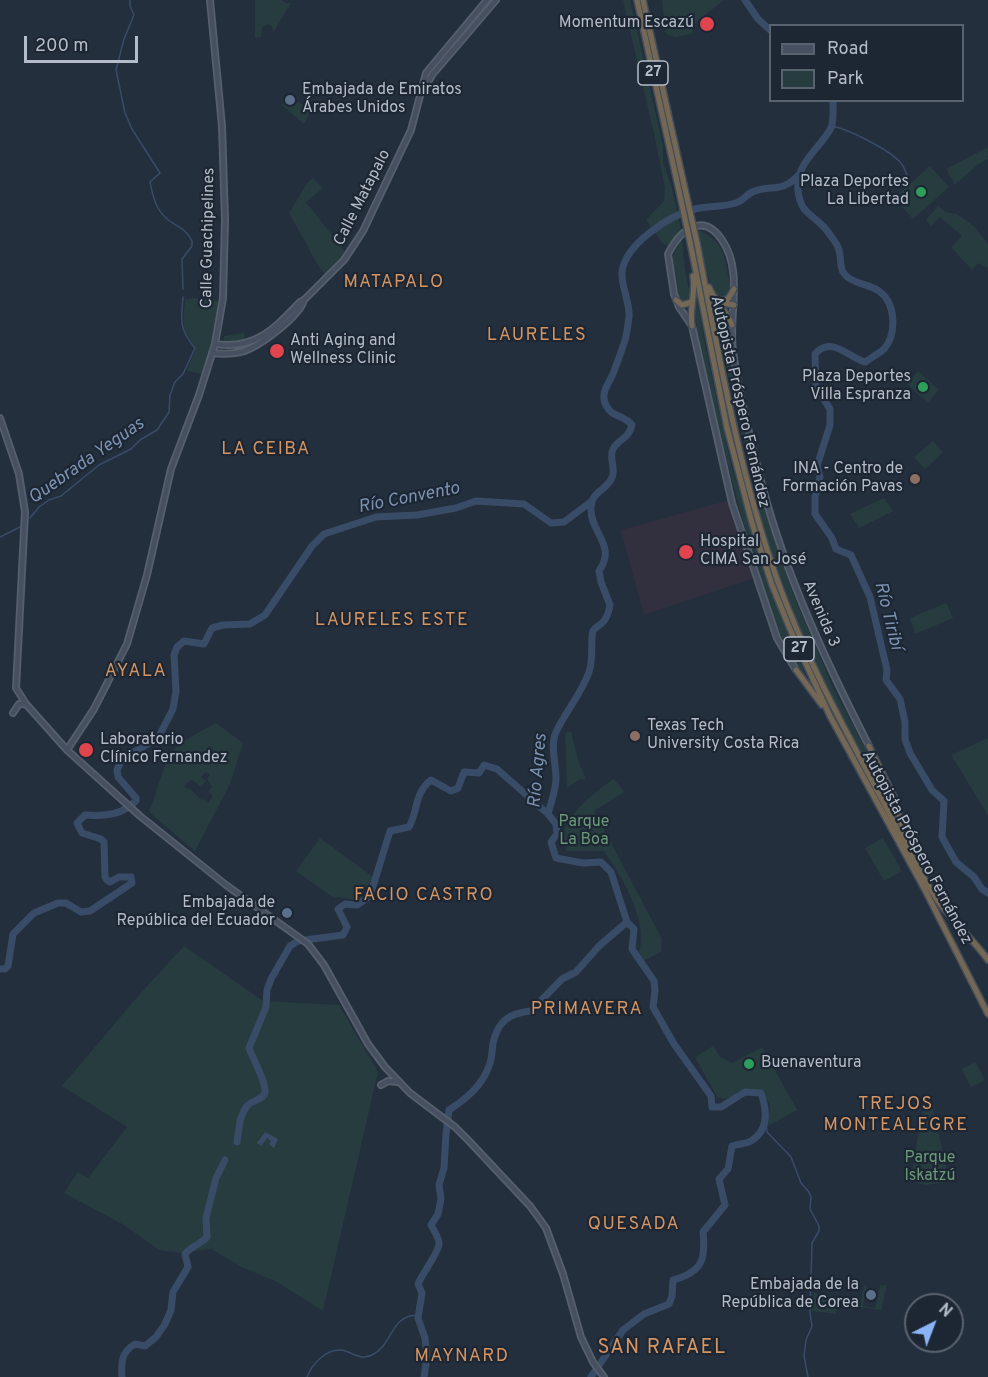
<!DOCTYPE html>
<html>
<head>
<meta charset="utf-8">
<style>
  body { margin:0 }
  #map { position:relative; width:988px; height:1377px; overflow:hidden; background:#242f3e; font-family:Overpass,sans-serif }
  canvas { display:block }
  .legend { position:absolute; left:769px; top:24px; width:195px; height:78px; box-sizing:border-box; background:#1d2633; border:2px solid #59626f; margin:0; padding:8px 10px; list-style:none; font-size:18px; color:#b4bcc9 }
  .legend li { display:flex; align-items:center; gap:12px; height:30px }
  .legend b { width:30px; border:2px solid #59626f }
  .north { position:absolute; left:904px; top:1293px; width:60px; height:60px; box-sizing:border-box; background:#1d2633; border:2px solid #59626f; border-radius:50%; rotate:42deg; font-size:16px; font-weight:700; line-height:24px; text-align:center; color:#b4bcc9 }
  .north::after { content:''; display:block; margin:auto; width:21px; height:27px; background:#8ab4f8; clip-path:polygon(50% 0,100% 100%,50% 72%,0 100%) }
  .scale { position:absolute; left:24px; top:36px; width:114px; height:27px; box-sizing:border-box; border:3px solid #b4bcc9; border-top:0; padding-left:8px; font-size:18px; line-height:21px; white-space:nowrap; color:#b4bcc9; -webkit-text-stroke:4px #1d2633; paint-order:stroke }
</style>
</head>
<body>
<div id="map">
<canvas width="988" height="1377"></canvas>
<ul class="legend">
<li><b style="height:8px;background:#465061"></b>Road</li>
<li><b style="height:16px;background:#263c3f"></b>Park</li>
</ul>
<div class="north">N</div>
<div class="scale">200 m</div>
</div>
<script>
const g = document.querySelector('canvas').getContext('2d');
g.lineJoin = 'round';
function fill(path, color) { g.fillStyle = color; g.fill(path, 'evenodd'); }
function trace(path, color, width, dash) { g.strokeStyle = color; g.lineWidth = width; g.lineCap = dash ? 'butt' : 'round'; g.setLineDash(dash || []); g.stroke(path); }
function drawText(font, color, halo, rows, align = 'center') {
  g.font = font + ' Overpass,sans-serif'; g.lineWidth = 4.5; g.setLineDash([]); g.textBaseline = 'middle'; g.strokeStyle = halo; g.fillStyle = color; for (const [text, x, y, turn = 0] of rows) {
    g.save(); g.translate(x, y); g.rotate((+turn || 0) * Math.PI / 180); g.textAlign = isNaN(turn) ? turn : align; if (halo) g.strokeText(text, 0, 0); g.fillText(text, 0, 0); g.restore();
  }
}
fill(new Path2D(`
  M 726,501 L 730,502 L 753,575 L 751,579 L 644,615 L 621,530 Z`), '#32303f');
fill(new Path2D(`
  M 255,0 L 281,0 L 286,3 L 291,3 L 273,33 L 272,26 L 268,24 L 262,28 L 261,37 L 255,38 Z
  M 623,0 L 630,0 L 663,146 L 663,162 L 672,188 L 681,230 L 670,246 L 663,244 L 646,220 L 664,201 L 665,188 L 655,138 Z
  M 662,0 L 724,0 L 696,22 L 692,34 L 676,37 L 668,35 L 665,31 Z
  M 285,99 L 294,104 L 296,101 L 312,109 L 304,124 L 282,105 Z
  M 988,147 L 988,159 L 977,165 L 955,185 L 946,169 Z
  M 930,166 L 949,187 L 913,219 L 894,198 Z
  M 313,178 L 323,188 L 306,202 L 346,253 L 325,274 L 319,267 L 289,213 L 308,182 Z
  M 938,206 L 946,212 L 957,214 L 975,227 L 988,244 L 988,268 L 978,263 L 972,270 L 951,247 L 962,236 L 940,217 L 931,226 L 926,220 Z
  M 697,230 C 729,242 724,262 731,291 L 729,296 L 720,299 C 710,292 699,244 697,230 Z
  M 682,239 L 685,270 L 690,296 L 685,302 L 679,301 L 677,297 C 671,272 667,261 682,239 Z
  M 194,298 L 219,301 L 218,318 L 203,374 L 187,371 L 196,347 C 180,328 183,323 185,299 Z
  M 697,298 L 705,345 L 732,469 L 788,636 L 809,682 C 785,657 775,621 764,588 C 735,503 716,418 697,331 L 695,307 Z
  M 714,301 L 728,321 L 730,360 L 748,441 L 766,513 L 793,594 L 834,690 L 880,776 L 891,800 L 893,811 L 888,807 L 827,693 L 812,660 L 794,615 L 762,524 L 713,306 Z
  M 244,333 L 246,341 L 235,344 L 224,344 L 224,336 Z
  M 918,371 L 939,390 L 928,403 L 907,384 Z
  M 933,441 L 943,452 L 925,469 L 914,457 Z
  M 884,498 L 893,511 L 859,528 L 850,514 Z
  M 946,603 L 953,618 L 915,634 L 910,618 Z
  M 216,723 L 243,743 L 230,784 L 195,851 L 149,812 C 157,795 163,760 176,748 C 187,737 204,730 216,723 ZM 206,772 L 210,775 L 207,779 L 212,787 L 208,791 L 213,796 L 208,803 L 203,799 L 201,800 L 190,789 L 184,787 L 189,781 L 192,780 L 201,787 L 206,781 L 201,777 Z
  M 571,732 L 578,760 L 586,779 L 579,780 L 567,788 L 565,733 Z
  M 988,738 L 988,815 L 951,755 Z
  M 614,779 L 624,792 L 594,811 L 662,939 L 661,952 L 643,961 L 639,952 C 649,922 621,875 604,851 L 566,851 C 566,845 563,837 564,831 C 567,815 600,787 614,779 Z
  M 320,838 L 373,877 L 359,900 C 350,900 342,896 334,898 L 296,871 Z
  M 883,838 L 902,871 L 884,881 L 865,848 Z
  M 184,946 L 263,1001 L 339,1005 L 378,1072 L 323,1311 L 277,1282 L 242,1267 L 211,1249 L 181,1253 L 159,1250 L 124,1225 L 64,1193 L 78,1172 L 88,1178 L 127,1127 L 62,1086 L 138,996 Z
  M 713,1046 L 720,1057 L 732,1063 L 762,1047 L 797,1110 L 768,1126 L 770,1105 L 762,1091 L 748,1089 L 726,1099 L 717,1097 L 695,1057 Z
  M 975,1062 L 984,1078 L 983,1081 L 971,1087 L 962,1069 Z
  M 928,1107 L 933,1109 L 949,1179 L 946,1182 L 926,1185 L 913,1182 L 911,1179 L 922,1113 Z
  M 864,1285 L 867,1286 L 863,1306 L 875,1308 L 880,1285 L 887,1286 L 881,1310 L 860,1307 Z
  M 813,1293 L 838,1297 L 836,1314 L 811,1311 Z`), '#263c3f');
fill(new Path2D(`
  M 265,1132 L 278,1139 L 274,1148 L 269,1144 L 271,1141 L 267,1138 L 261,1146 L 257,1143 Z`), '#394c67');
trace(new Path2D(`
  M 130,0 L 130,6 L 134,15 L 124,39 L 116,70 L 125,113 L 132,129 L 160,173 L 150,182 C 153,196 155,208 166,218 C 176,227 186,228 192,241 L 192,246 L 182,259 L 183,289
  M 832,126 C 848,129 888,149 900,162 C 904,166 906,172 908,179
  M 30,518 L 39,507 L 49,500 L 61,496 L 99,465 L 131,449 L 140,440 L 157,430 L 169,412 L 170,395 L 175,382 L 183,374 L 195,348 C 179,329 181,321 183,297
  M 0,537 L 22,526
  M 766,1118 L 767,1132 L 791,1157 L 801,1183 L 809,1192 L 811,1197 L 810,1209 L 819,1226 L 819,1231 L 812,1243 L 810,1313 L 812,1326 L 806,1340 L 804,1356 L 808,1377
  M 307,1377 C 312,1364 326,1349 341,1350 C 351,1351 359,1361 372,1355 C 393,1345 390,1315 418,1315`), '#394c67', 1.5);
trace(new Path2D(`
  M 745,0 L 758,19 L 770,30
  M 833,100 C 833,109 834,120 831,128 C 819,150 795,163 798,191 C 801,214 811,213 824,227 C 828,232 834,240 837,245 C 842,253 839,265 843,272 C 849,283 869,284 879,291 C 896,303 897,334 884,349 C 878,354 871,358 865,362 C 849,358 832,335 815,354 L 816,387 L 830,409 L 830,425 L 817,466 L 820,477 L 815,497 L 815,514 L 832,538 L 836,549 L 851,555 L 870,597 L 887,670 L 886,680 L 900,699 L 905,722 L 905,739 L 910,753 L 932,790 L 944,801 L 942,837 L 956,862 L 974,877 L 982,889 L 988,893
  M 132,804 L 136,801 L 136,798 L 118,777 L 117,770 L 122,759 L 158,738 L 173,709 L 176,691 L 174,655 L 177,647 L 184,641 L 204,644 L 212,628 L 223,625 L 250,624 L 265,615 L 312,546 L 324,534 L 376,517 L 417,515 L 456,508 L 476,501 L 524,504 L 551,523 L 564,522 L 592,501
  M 0,969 L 5,969 L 8,966 L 13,934 L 34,913 L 58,903 L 66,903 L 81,912 L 90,911 L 132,883 L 131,877 L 119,877 L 110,882 L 107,880 L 105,877 L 104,842 L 101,839 L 82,833 L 77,823 L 85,815 C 98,816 115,816 127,808
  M 237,1142 C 239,1130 239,1116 247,1106 C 252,1100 264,1100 265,1092 C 266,1082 253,1059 249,1048 L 266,1007 L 267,990 L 271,979 L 290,946 L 298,941 L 343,935 L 347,927 L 338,909 L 345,904 L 357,905 L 370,896 L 390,831 L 409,827 C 419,809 413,795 431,780 L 451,791 L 458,788 L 464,772 L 479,773 L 484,765 L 497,769 L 548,814
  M 122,1377 C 121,1363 121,1352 135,1344 L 145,1346 L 156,1337 L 165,1324 L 171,1310 L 173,1292 L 188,1267 L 185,1254 C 191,1246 201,1244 207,1237 L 206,1218 L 216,1178 L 225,1160
  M 424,1377 L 427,1356 L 425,1338 L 418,1318 L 422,1293 L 418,1284 C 422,1274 439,1252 439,1244 C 439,1237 434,1231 431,1225 L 438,1214 L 441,1199 L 439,1185 L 444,1168 L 446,1134 L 449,1110 C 466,1099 482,1086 489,1066 C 492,1059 492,1051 493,1043 C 498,1021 509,1013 531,1011 L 562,979 L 576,972 L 599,946 L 627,922
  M 591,1377 L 623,1330 L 644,1314 L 669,1304 L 672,1296 L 673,1280 C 702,1272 706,1260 703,1232 L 725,1205 L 719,1179 L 728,1169 L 732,1146 C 738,1144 746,1144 751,1141 C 769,1130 767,1110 761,1093 L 745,1092 L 721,1107 L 712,1107 L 711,1096 L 674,1044 L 653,1007 L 655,990 L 654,981 L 632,949 L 634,929 L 627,922 L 611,872 L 601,862 L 583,863 L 556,858 L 551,842 L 557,834 L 556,824 L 548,814 C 551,802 556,790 556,778 C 556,764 550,745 556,732 C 565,712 582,693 589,672 C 594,658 590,640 593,631 C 596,626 600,626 603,622 C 607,618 609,611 610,605 L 601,582 L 599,571 C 617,546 591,533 591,510 C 590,493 603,492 610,481 C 618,470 608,459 613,449 C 618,439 629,439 632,425 C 624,415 612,417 607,407 C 600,396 606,387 611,378 C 613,375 624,344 625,340 C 627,333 628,324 629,317 C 630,302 621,287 622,272 C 625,244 670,215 695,209 C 709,206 723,207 736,203 C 743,201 746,195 752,192 C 773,184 780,194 799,175`), '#394c67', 7);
const secondary = new Path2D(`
  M 423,91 L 432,75 L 496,0
  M 215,344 C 255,350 274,329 300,302 L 304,300 L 344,260 L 363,231 L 411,130 L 426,73 L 487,0
  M 212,353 C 222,354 232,354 241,352 C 259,347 299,317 304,300
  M 0,418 L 19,474 L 25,512 L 16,688 L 26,704 L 67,750 L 140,816 L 226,885 L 308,944 L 324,965 L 368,1044 L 385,1067 L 410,1093 L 455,1127 L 469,1141 L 530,1206 L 546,1228 L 563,1274 L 581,1337 L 593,1362 L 604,1377
  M 796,670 L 777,638 L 732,503 L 692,326 L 679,307 L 674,294 L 668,254 C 679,232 702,210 722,240 C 744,272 728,315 733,351 C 739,396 751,441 762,485 C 786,576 826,662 869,746
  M 13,713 L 19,704 L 26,704
  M 67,750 L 94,709 L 127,644 L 147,575 L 171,469 L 199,395 L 215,344 L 223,298 L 225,220 L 222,126 L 210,0
  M 381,1085 L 388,1081 L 398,1082`);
const highway = new Path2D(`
  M 637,0 L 679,191
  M 643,0 L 685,189
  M 690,242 L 727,428 L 752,523 L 772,585 L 790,629 L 830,716 L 925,890 L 988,1014
  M 697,243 C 719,356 739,473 778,582 C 804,654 841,722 877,790 C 897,827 915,867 938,901 C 953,922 973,939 988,960
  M 709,287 C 714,301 727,311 732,325
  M 676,300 L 682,305 L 692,302
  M 719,301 L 728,299 L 734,289
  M 723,303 L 734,305
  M 692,326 C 689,309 696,293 693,276
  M 796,670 L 822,705
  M 869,746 L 894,797 L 901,823 L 911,848`);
trace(secondary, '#565f6c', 8);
trace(highway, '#434c59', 8);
trace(secondary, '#465061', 4.5);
trace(highway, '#746855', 5);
const highwayBridge = new Path2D(`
  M 685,189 L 697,243
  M 679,191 L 690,242`);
trace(highwayBridge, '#434c59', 8, []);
trace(highwayBridge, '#746855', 5);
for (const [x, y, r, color] of [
  [707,24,8,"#e0444e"],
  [290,100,6,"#5c6f8a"],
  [921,192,6,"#2e9e5b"],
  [277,351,8,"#e0444e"],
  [923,387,6,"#2e9e5b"],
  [915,479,6,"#8d6e63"],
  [686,552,8,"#e0444e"],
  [635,736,6,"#8d6e63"],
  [86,750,8,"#e0444e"],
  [287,913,6,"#5c6f8a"],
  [749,1064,6,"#2e9e5b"],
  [871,1295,6,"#5c6f8a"]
]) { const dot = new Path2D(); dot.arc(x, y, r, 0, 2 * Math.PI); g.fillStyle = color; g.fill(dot); trace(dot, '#1d2633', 2); }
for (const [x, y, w] of [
  [653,73,30],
  [799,649,30]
]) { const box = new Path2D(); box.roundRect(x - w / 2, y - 12, w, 24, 4.5); g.fillStyle = '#1d2633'; g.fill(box); trace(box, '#b4bcc9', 1.5); }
drawText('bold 15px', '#b4bcc9', null, [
  ["27",653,73],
  ["27",799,649]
]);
drawText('16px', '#b4bcc9', '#1d2633', [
  ["Momentum Escazú",694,24],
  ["Embajada de Emiratos",302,91,"left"],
  ["Árabes Unidos",302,109,"left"],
  ["Plaza Deportes",909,183],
  ["La Libertad",909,201],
  ["Anti Aging and",290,342,"left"],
  ["Wellness Clinic",290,360,"left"],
  ["Plaza Deportes",911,378],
  ["Villa Espranza",911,396],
  ["INA - Centro de",903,470],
  ["Formación Pavas",903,488],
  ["Hospital",700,543,"left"],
  ["CIMA San José",700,561,"left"],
  ["Texas Tech",647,727,"left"],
  ["University Costa Rica",647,745,"left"],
  ["Laboratorio",100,741,"left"],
  ["Clínico Fernandez",100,759,"left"],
  ["Embajada de",275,904],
  ["República del Ecuador",275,922],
  ["Buenaventura",761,1064,"left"],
  ["Embajada de la",859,1286],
  ["República de Corea",859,1304]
], 'right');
drawText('16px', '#b4bcc9', '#1d2633', [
  ["Calle Matapalo",363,198,-63],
  ["Calle Guachipelines",209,238,-89],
  ["Autopista Próspero Fernández",739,402,77],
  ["Avenida 3",820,614,67],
  ["Autopista Próspero Fernández",916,848,62]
]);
drawText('16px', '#6b9a76', '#1d2633', [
  ["Parque",584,823],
  ["La Boa",584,841],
  ["Parque",930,1159],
  ["Iskatzú",930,1177]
]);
g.letterSpacing = '1.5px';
drawText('18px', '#d59563', '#1d2633', [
  ["MATAPALO",394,283],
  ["LAURELES",537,336],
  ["LA CEIBA",266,450],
  ["LAURELES ESTE",392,621],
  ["AYALA",136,672],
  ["FACIO CASTRO",424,896],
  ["PRIMAVERA",587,1010],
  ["TREJOS",896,1105],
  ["MONTEALEGRE",896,1126],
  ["QUESADA",634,1225],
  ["MAYNARD",462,1357]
]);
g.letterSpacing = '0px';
drawText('italic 18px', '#7c92b1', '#1d2633', [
  ["Quebrada Yeguas",87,462,-35],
  ["Río Convento",409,499,-11],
  ["Río Tiribí",887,616,76],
  ["Río Agres",539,771,-85]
]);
g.letterSpacing = '1.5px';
drawText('20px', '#d59563', '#1d2633', [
  ["SAN RAFAEL",662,1349]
]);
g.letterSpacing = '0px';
</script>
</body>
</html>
